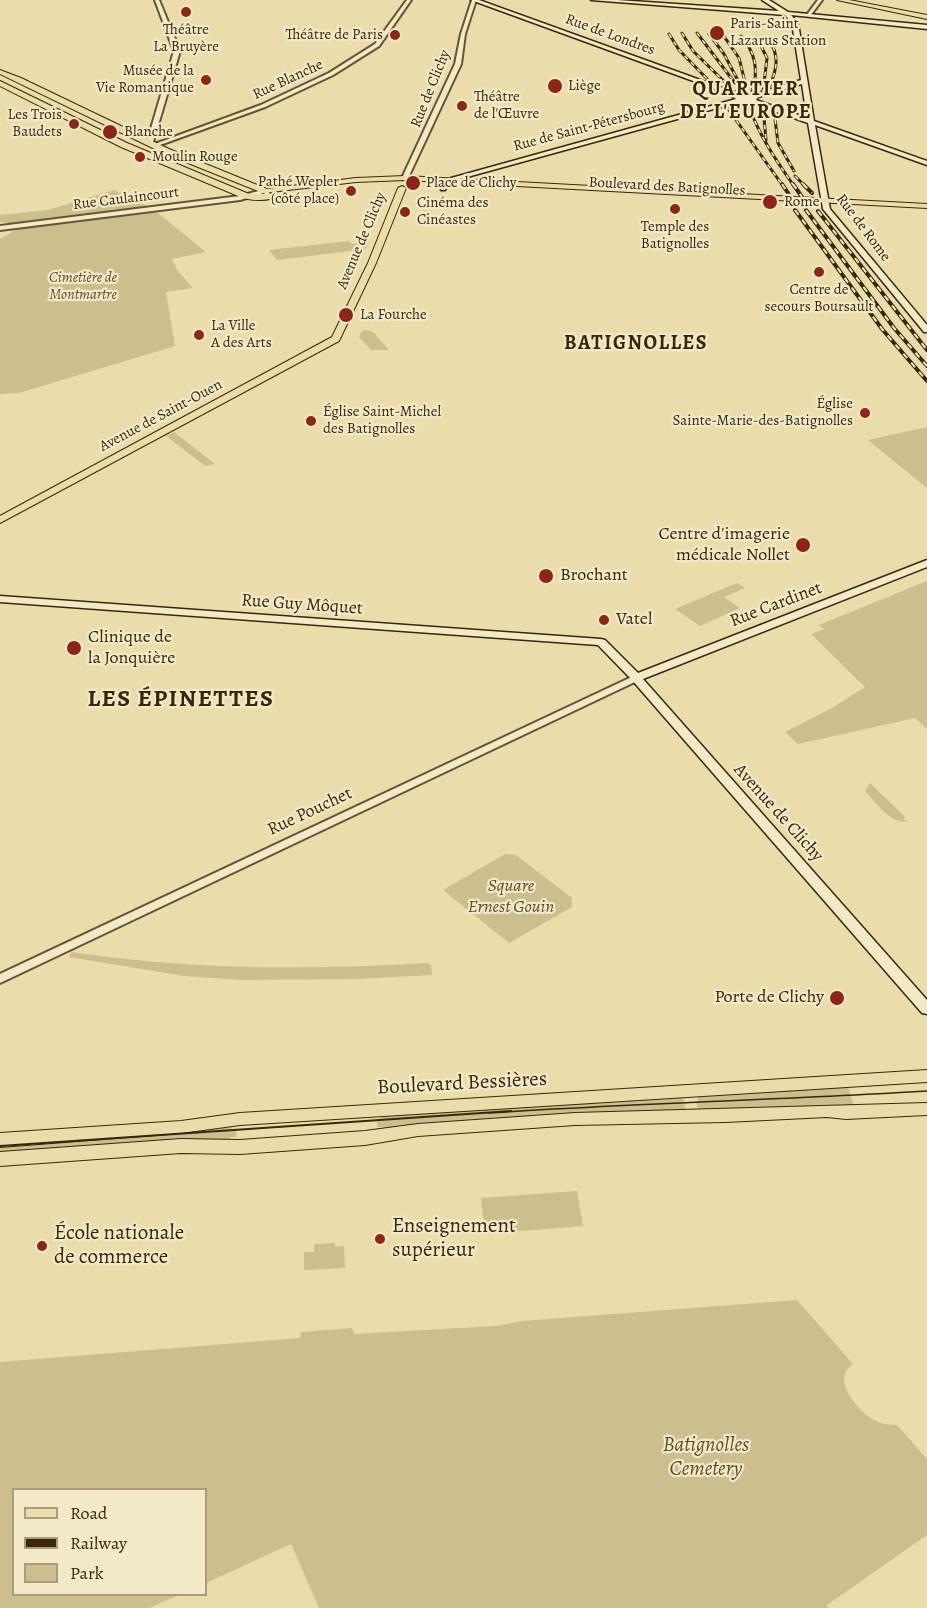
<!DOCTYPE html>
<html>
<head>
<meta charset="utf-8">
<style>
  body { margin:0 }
  #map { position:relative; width:927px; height:1608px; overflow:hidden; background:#ebdda9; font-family:Alegreya,serif }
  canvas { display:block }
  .legend { position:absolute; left:12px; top:1488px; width:195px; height:108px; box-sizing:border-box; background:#f2e9c7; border:2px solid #a99b7c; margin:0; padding:8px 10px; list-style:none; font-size:18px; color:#3c260b }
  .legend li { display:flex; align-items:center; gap:12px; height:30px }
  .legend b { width:30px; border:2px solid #a99b7c }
</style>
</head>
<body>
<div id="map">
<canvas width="927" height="1608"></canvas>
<ul class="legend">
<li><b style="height:8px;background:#ebdda9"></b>Road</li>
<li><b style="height:8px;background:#3c260b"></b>Railway</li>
<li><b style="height:16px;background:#cdbe8e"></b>Park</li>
</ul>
</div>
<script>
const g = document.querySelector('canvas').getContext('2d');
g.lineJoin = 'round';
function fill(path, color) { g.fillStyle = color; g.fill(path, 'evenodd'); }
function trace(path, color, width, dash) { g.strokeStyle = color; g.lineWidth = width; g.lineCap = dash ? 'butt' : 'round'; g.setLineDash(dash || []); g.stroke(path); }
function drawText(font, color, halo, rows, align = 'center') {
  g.font = font + ' Alegreya,serif'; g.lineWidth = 4.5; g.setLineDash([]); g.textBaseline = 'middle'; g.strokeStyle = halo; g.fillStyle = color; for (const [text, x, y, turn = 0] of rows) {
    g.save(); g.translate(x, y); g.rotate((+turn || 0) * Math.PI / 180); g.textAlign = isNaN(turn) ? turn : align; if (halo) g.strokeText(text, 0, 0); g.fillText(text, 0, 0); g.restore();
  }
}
fill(new Path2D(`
  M 114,190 L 153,209 L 206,252 L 172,259 L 177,270 L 193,288 L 166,292 L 175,346 L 19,393 L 0,394 L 0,239 L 19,228 L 16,224 L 0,222 L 0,215 L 48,210 Z
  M 349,241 L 352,244 L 369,242 L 366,249 L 277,260 L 269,250 Z
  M 366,330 L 373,332 L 389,350 L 371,350 L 359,337 L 362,331 Z
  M 927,427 L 927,488 L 868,440 Z
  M 174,432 L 215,464 L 205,466 L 166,436 Z
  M 927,581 L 927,729 L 915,718 L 798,744 L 785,732 L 832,708 L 865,687 L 811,634 L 824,629 L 819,625 Z
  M 737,583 L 745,588 L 724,597 L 740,608 L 700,626 L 675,609 Z
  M 870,783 L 905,817 L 903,820 L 909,821 C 891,826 876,802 865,791 Z
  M 505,854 L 516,855 L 572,898 L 572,907 L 509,943 L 443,890 Z
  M 71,952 C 189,970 309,970 428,963 L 431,965 L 432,975 L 357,979 L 241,980 L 184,976 L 69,957 Z
  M 848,1087 L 855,1109 L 698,1110 L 696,1101 L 698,1101 L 698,1097 Z
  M 683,1098 L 686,1112 L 384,1130 L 384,1127 L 377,1127 L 377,1119 L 382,1118 L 382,1116 Z
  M 231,1124 L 231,1129 L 237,1129 L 236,1137 L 230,1137 L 230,1142 L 0,1154 L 0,1143 Z
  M 577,1191 L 583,1226 L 485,1234 L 481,1198 Z
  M 335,1243 L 335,1247 L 344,1246 L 345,1268 L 304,1270 L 304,1252 L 314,1252 L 314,1244 Z
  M 797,1300 L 853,1364 C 830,1379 858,1411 874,1420 C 881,1424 889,1425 897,1425 L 927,1459 L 927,1535 L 827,1605 L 828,1608 L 319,1608 L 291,1544 L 206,1583 L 206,1490 L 14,1490 L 14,1594 L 179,1595 L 149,1608 L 0,1608 L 0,1362 L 300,1338 L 301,1332 L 352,1328 L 354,1334 L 496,1326 L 522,1321 Z`), '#cdbe8e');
const tertiary = new Path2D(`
  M 155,0 L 159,0 L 180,51 L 153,142 L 150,144 L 147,142 L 174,51 Z
  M 407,0 L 411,0 L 379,46 L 333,75 L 265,107 L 157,146 L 152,145 L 261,105 L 329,73 L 375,44 Z
  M 472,0 L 476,0 L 465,34 L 461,64 L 408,178 L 403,179 L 402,178 L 455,64 L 461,34 Z
  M 818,0 L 822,0 L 810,16 L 806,16 Z
  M 266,189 L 273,197 L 272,198 L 268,198 L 264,193 L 240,200 L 0,230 L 0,226 L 240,196 Z
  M 636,675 L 641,678 L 639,680 L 0,983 L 0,974 Z`);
const secondary = new Path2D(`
  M 471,0 L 479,0 L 739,94 L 752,95 L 801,80 L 792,23 L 785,15 L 591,0 L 617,0 L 779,11 L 762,0 L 769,0 L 788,12 L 927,25 L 927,29 L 791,15 L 798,23 L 814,121 L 927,161 L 927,165 L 815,125 L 830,209 L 927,325 L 927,332 L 924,332 L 823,209 L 808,123 L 751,103 L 739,102 L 449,182 L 445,190 L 441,190 L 444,180 L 736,99 L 729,94 ZM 802,84 L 807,118 L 756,100 L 758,97 Z
  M 927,560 L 927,567 L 643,679 L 927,1000 L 927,1014 L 922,1013 L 632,680 L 598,645 L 0,602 L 0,596 L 601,639 L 605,640 L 638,673 Z`);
const primary = new Path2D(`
  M 837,0 L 849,0 L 927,15 L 927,19 Z
  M 0,70 L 21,78 L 169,149 L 267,189 L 356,178 L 405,176 L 927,204 L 927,208 L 405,180 L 356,182 L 263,193 L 163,153 L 0,74 Z
  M 0,81 L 127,143 L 249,194 L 275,194 L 279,196 C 269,201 254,201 243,198 L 121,147 L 0,86 Z
  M 402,186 L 406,188 L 376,263 L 339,341 L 0,523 L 0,516 L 332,337 L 368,263 L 398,188 Z
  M 927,1070 L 927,1082 L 240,1125 L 181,1133 L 0,1147 L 0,1133 L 181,1121 L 240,1113 Z
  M 927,1103 L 927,1115 L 846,1119 L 827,1117 L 726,1122 L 575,1125 L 418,1136 L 365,1145 L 240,1154 L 181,1153 L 0,1166 L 0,1152 L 181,1139 L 240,1140 L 365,1131 L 418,1124 L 575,1113 Z`);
trace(tertiary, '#685432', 4);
trace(secondary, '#3c260b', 3);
trace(primary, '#3c260b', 2);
fill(tertiary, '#f2e9c7');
fill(secondary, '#f2e9c7');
fill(primary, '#ebdda9');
trace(new Path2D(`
  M 488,1113 C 634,1103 781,1100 927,1091`), '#3c260b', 1.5);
trace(new Path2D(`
  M 0,1146 L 511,1111`), '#3c260b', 2);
const railFar1 = new Path2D(`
  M 682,33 L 693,51 L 735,92
  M 697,33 L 735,83
  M 669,34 L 679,50 L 712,84
  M 709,34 L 724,54 L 744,92
  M 723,35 L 739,58 L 746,86
  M 741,36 C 756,53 759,71 752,92
  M 757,38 L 767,58 L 763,92
  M 768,39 C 780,55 777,68 770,86
  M 748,104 C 759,135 775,159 794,186
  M 726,106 L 783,186
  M 763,107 L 766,140
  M 774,111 L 778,143 L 794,171
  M 795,176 L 805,186`);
const rail = new Path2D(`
  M 782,184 L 790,196
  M 793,184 L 802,197
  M 803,184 L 812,193
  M 795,210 L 882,329 L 927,381
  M 806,210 L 894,328 L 927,366
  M 818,211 L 927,350`);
trace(railFar1, '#3c260b', 3);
trace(rail, '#3c260b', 4);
trace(railFar1, '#f2e9c7', 1.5, [4.5]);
trace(rail, '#f2e9c7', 2, [6]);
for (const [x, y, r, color] of [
  [186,12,6,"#8f2418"],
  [717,33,8,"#8f2418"],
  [395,35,6,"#8f2418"],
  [206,80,6,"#8f2418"],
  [555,86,8,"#8f2418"],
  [462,106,6,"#8f2418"],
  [74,124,6,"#8f2418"],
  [110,132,8,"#8f2418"],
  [140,157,6,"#8f2418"],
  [413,183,8,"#8f2418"],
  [351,191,6,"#8f2418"],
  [770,202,8,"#8f2418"],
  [675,209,6,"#8f2418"],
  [405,212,6,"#8f2418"],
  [819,272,6,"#8f2418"],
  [346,315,8,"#8f2418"],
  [199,335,6,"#8f2418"],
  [865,413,6,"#8f2418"],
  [311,421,6,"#8f2418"],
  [803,545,8,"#8f2418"],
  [546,576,8,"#8f2418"],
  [604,620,6,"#8f2418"],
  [74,648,8,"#8f2418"],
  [837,998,8,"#8f2418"],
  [380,1239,6,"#8f2418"],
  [42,1246,6,"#8f2418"]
]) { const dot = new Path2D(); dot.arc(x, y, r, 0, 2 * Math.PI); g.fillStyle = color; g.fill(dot); trace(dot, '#f2e9c7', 2); }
drawText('15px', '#3c260b', '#f2e9c7', [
  ["Paris-Saint",730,24],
  ["Lazarus Station",730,41],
  ["Théâtre",186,30,"center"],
  ["La Bruyère",186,47,"center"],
  ["Théâtre de Paris",383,35,"right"],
  ["Musée de la",194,71,"right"],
  ["Vie Romantique",194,88,"right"],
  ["Liège",568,86],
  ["Théâtre",474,97],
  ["de l'Œuvre",474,114],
  ["Les Trois",62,115,"right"],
  ["Baudets",62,132,"right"],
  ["Blanche",124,132],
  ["Moulin Rouge",152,157],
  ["Pathé Wepler",339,182,"right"],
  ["(côté place)",339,199,"right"],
  ["Place de Clichy",426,183],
  ["Rome",784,202],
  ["Cinéma des",417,203],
  ["Cinéastes",417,220],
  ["Temple des",675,227,"center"],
  ["Batignolles",675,244,"center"],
  ["Centre de",819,290,"center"],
  ["secours Boursault",819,307,"center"],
  ["La Fourche",360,315],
  ["La Ville",211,326],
  ["A des Arts",211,343],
  ["Église",853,404,"right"],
  ["Sainte-Marie-des-Batignolles",853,421,"right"],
  ["Église Saint-Michel",323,412],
  ["des Batignolles",323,429]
], 'left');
drawText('15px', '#3c260b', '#f2e9c7', [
  ["Rue de Londres",610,35,20],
  ["Rue Blanche",288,80,-25],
  ["Rue de Clichy",431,89,-68],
  ["Rue de Saint-Pétersbourg",589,127,-15],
  ["Boulevard des Batignolles",667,187,3],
  ["Rue Caulaincourt",126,199,-7],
  ["Rue de Rome",863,228,53],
  ["Avenue de Clichy",362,241,-67],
  ["Avenue de Saint-Ouen",161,416,-28]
]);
drawText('italic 15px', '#604c2c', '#f2e9c7', [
  ["Cimetière de",83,278],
  ["Montmartre",83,295]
]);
drawText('18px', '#3c260b', '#f2e9c7', [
  ["Centre d'imagerie",790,535,"right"],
  ["médicale Nollet",790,556,"right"],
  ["Brochant",560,576],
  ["Vatel",616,620],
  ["Clinique de",88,638],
  ["la Jonquière",88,659],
  ["Porte de Clichy",824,998,"right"]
], 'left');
drawText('18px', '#3c260b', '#f2e9c7', [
  ["Rue Guy Môquet",302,605,4],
  ["Rue Cardinet",776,605,-21],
  ["Rue Pouchet",310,812,-25],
  ["Avenue de Clichy",778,813,48]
]);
drawText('italic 18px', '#604c2c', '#f2e9c7', [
  ["Square",511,887],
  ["Ernest Gouin",511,908]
]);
g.letterSpacing = '1.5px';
drawText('bold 20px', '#3c260b', '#f2e9c7', [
  ["QUARTIER",746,90],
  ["DE L'EUROPE",746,113],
  ["BATIGNOLLES",636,344]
]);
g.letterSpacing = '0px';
drawText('21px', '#3c260b', '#f2e9c7', [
  ["Boulevard Bessières",462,1084,-3]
]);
drawText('21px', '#3c260b', '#f2e9c7', [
  ["Enseignement",392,1227],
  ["supérieur",392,1251],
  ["École nationale",54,1234],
  ["de commerce",54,1258]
], 'left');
drawText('italic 21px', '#604c2c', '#f2e9c7', [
  ["Batignolles",706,1446],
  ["Cemetery",706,1470]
]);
g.letterSpacing = '1.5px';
drawText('bold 24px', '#3c260b', '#f2e9c7', [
  ["LES ÉPINETTES",181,700]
]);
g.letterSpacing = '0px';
</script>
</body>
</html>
